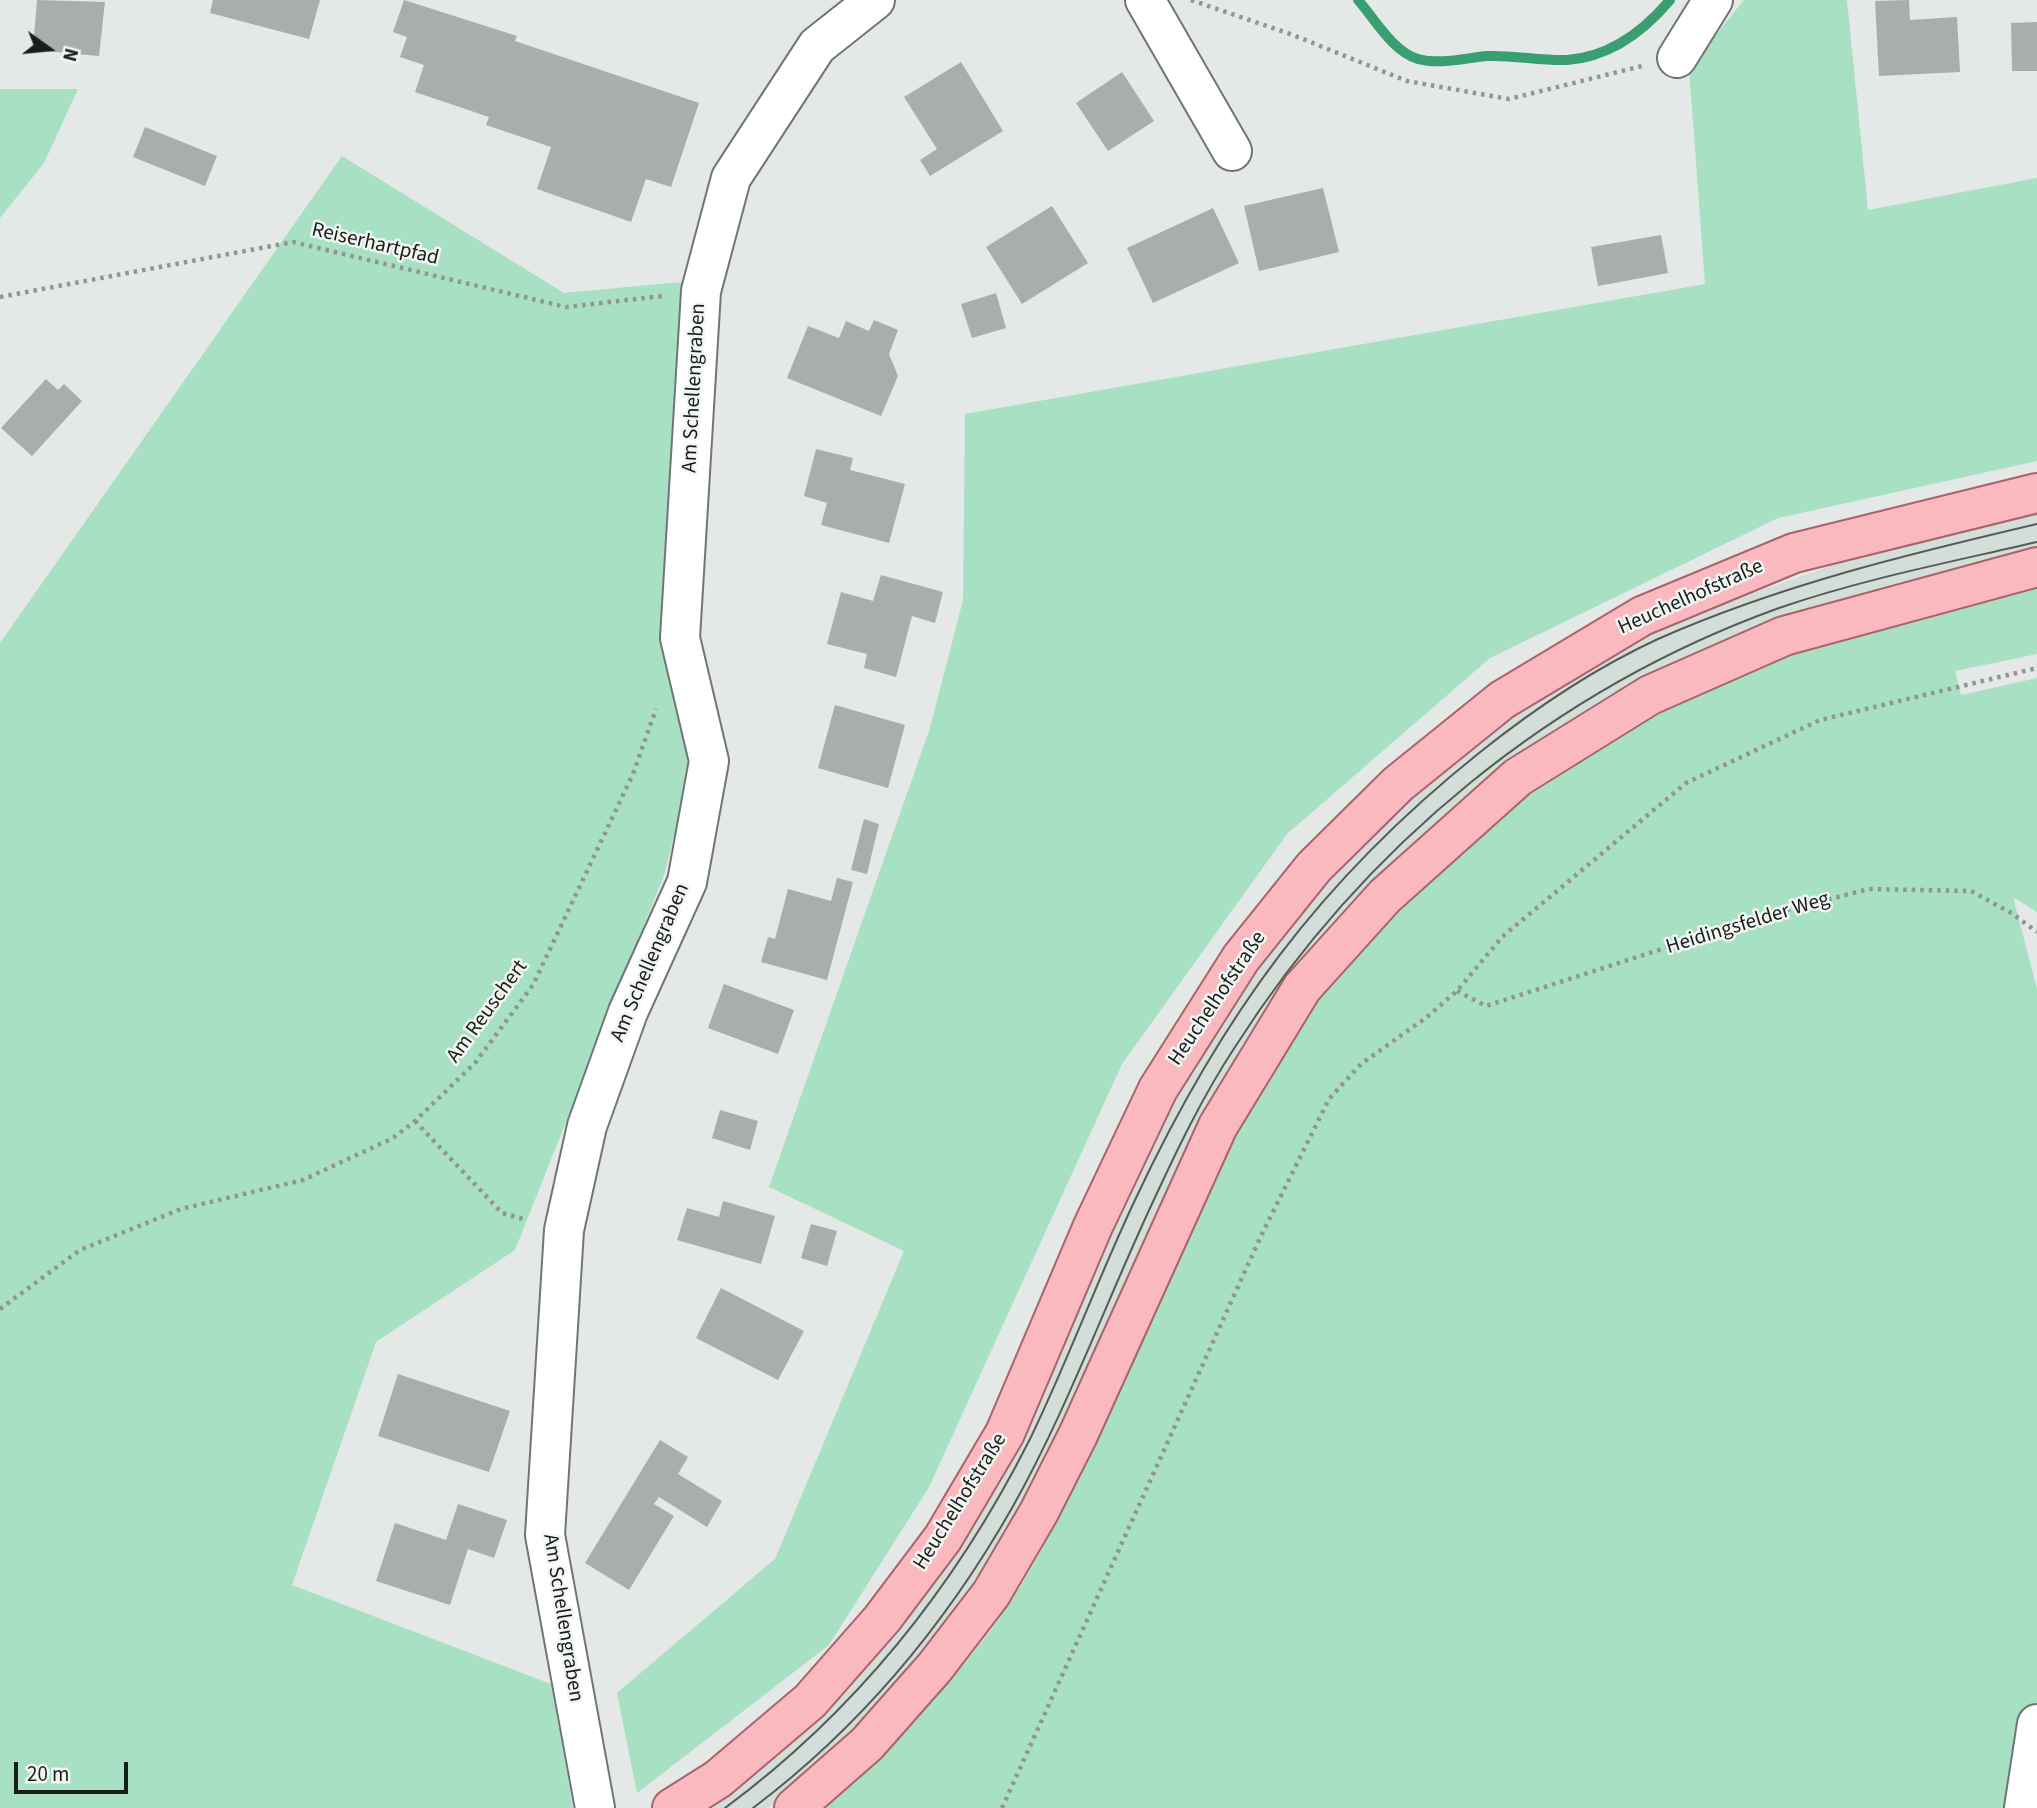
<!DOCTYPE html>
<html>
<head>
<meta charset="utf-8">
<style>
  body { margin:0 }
  #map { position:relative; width:2037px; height:1808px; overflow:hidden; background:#e4e8e6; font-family:"Source Sans 3",sans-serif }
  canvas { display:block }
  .north { position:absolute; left:14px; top:14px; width:70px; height:70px; -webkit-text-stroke:5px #f1f6f3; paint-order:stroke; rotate:105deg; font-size:19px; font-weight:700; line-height:28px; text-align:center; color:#1b1d1c }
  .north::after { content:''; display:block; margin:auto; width:24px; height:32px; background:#1b1d1c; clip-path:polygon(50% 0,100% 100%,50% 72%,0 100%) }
  .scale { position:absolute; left:14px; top:1762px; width:114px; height:32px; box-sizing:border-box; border:4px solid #1b1d1c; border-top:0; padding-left:9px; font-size:21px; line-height:24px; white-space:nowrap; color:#1b1d1c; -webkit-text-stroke:5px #f1f6f3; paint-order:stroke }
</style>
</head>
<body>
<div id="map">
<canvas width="2037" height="1808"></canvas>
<div class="north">N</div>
<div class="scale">20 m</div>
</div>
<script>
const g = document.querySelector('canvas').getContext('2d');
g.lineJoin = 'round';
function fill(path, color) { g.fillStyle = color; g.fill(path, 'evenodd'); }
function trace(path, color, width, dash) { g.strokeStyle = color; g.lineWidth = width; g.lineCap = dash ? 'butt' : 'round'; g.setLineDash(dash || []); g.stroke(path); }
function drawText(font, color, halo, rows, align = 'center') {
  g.font = font + ' "Source Sans 3",sans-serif'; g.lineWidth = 5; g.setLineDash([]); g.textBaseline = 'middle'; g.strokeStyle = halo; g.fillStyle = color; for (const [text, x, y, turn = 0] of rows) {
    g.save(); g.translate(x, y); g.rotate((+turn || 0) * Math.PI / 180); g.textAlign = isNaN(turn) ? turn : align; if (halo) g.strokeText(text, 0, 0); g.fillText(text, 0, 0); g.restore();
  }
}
fill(new Path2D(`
  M 2037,513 L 2037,552 L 1896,583 L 1801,611 L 1718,644 L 1642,680 L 1539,740 L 1462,801 L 1395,861 L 1339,922 L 1071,1411 L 1022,1511 L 971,1591 L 909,1676 L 800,1783 L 768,1808 L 708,1808 L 777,1755 L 833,1701 L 882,1649 L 943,1569 L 1169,1108 L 1268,952 L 1312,898 L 1373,833 L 1440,772 L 1522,709 L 1623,645 L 1701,612 L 1884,547 Z`), '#d2ded7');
fill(new Path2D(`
  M 1744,0 L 1847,0 L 1868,210 L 2037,178 L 2037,461 L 1778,518 L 1490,658 L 1287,834 L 1122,1064 L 929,1487 L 829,1645 L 637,1793 L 617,1693 L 775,1559 L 904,1251 L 769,1187 L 930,728 L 963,600 L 965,414 L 1705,284 L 1689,68 Z
  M 0,89 L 78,89 L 44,163 L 0,218 Z
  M 342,156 L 564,293 L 681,282 L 668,634 L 694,758 L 664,875 L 515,1250 L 376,1342 L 292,1585 L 551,1684 L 573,1808 L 0,1808 L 0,643 Z
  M 2037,587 L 2037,654 L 1955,671 L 1961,695 L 2037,678 L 2037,912 L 2013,897 L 2037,989 L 2037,1808 L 826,1808 C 886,1750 946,1692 995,1624 C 1029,1579 1053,1527 1078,1477 C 1116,1396 1152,1315 1189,1233 C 1205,1199 1219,1162 1237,1128 C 1337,941 1505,783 1695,692 C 1794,644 1905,621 2010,592 Z`), '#a7e0c2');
trace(new Path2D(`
  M 1358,0 C 1374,18 1393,52 1418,59 C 1440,65 1465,58 1487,56 C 1514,55 1541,61 1567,60 C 1610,57 1643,32 1670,0`), '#399f72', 10);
fill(new Path2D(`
  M 37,0 L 105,2 L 99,56 L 33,50 Z
  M 213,0 L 320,0 L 309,39 L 210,13 Z
  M 404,0 L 517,36 L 515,41 L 699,103 L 671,187 L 646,179 L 631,222 L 537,189 L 551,147 L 486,125 L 489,117 L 415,92 L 424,65 L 400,57 L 407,37 L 393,32 Z
  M 1909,0 L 1910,20 L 1957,17 L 1960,72 L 1879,76 L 1875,1 Z
  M 2037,22 L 2037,71 L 2012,71 L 2011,23 Z
  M 961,62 L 1003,131 L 930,176 L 920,160 L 937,149 L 904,97 Z
  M 1122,72 L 1154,121 L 1108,151 L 1076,103 Z
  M 145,127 L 217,156 L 205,186 L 133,157 Z
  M 1323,188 L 1339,252 L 1259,271 L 1244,206 Z
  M 1052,206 L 1088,263 L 1022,304 L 986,247 Z
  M 1213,208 L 1239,263 L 1153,303 L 1127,248 Z
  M 1661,235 L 1668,273 L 1598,286 L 1591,247 Z
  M 996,293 L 1006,328 L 972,338 L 961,304 Z
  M 874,320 L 898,330 L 889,354 L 898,376 L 881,416 L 787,378 L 808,326 L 839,338 L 846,321 L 869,331 Z
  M 46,379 L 58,390 L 64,384 L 82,401 L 32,456 L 1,428 Z
  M 816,449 L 853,458 L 850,470 L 905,484 L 889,543 L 821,525 L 827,503 L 804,496 Z
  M 881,575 L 943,592 L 935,623 L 912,616 L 896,677 L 864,668 L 867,654 L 827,644 L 841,592 L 873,601 Z
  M 835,705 L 905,725 L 888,788 L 818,768 Z
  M 864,819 L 879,824 L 867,874 L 851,870 Z
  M 837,878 L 853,882 L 827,980 L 761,962 L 768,937 L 775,939 L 788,889 L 831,901 Z
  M 724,984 L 794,1010 L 778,1054 L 708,1028 Z
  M 720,1110 L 758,1121 L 750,1150 L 712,1138 Z
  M 723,1201 L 775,1216 L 761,1264 L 677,1240 L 687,1208 L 719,1217 Z
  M 811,1224 L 837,1231 L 827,1266 L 801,1258 Z
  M 721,1288 L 804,1331 L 778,1380 L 696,1338 Z
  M 398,1374 L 510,1411 L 489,1472 L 378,1436 Z
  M 660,1440 L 688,1457 L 678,1474 L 722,1501 L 707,1527 L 659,1497 L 654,1504 L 674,1516 L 629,1590 L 585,1563 Z
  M 458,1504 L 507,1520 L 494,1558 L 468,1549 L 450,1605 L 376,1581 L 395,1523 L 446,1540 Z`), '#a9adab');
const minor = new Path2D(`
  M 1145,0 L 1232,151
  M 1677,58 L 1713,0
  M 595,1808 L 545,1535 L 564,1230 L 587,1126 L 628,1012 L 687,882 L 709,761 L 680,638 L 701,291 L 731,178 L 817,46 L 875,0
  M 2024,1808 L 2037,1724`);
const major = new Path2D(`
  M 672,1808 L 718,1779 L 810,1701 L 882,1619 L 943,1538 L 1005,1433 L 1093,1226 L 1158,1089 L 1241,958 L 1314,867 L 1398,784 L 1502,700 L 1642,616 L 1794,553 L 2037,493
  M 794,1808 L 867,1744 L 935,1667 L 991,1594 L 1039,1512 L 1078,1435 L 1218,1126 L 1302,988 L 1385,896 L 1518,777 L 1650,695 L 1784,636 L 2037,567`);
trace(minor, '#717573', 42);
trace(major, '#a9636b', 42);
trace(new Path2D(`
  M 1191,0 L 1293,35 L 1407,81 L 1509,99 L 1642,66
  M 0,297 L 293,242 L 566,307 L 662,296
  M 1457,991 L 1486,1006 L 1767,915 L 1869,889 L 1971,891 L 2013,914 L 2037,932
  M 415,1121 L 502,1213 L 527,1220
  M 0,1309 L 80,1250 L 181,1209 L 303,1180 L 393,1138 L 415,1121 L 475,1063 L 533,985 L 633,774 L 656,709
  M 1002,1808 L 1260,1238 L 1329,1099 L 1361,1064 L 1427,1017 L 1457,991 L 1502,937 L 1686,783 L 1820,720 L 2037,668`), '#929594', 4.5, [3.5, 5]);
trace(minor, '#fff', 38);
trace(major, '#fab8bf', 38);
trace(new Path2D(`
  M 725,1808 C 856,1711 957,1584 1030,1439 C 1068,1361 1098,1278 1135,1200 C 1221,1016 1320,880 1479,753 C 1534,709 1595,668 1658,639 C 1780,585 1909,554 2037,524
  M 753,1808 C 859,1728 946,1624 1012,1508 C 1066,1412 1104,1307 1151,1206 C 1176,1152 1202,1097 1235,1047 C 1363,846 1554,689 1779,608 C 1863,579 1951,562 2037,542`), '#575a59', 2);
drawText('21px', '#1b1d1c', '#f1f6f3', [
  ["Reiserhartpfad",375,245,13],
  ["Am Schellengraben",695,388,-87],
  ["Heuchelhofstraße",1691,598,-24],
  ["Heidingsfelder Weg",1748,924,-17],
  ["Am Schellengraben",651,963,-67],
  ["Heuchelhofstraße",1218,999,-56],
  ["Am Reuschert",488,1012,-54],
  ["Heuchelhofstraße",961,1502,-58],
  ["Am Schellengraben",562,1618,81]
]);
</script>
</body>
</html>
